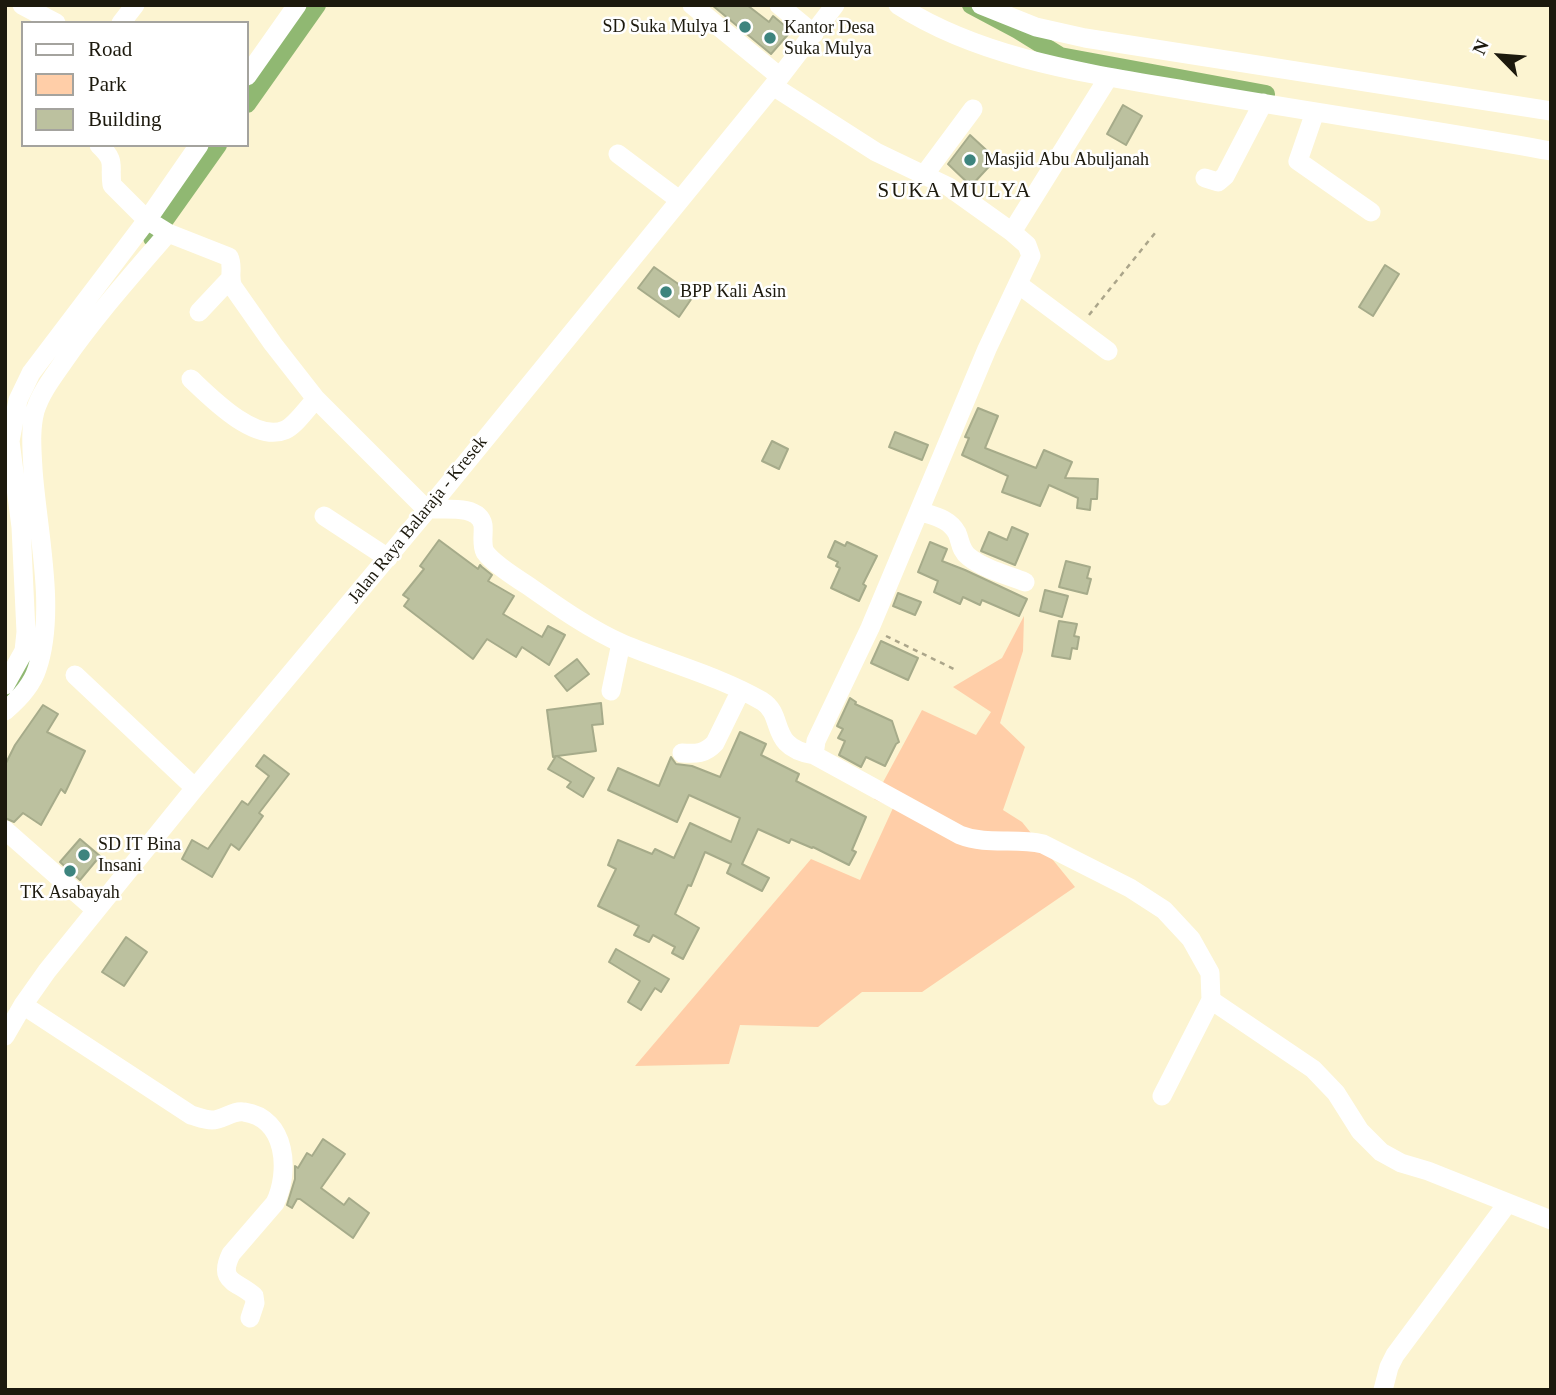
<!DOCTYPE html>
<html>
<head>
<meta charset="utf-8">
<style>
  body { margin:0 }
  #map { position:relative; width:1556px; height:1395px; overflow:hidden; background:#fcf4d1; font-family:Georgia,serif }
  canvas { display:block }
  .frame { position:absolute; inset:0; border:7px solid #1c190d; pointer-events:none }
  .legend { position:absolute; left:21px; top:21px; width:228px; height:126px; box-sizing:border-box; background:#fff; border:2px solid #a4a39e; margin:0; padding:9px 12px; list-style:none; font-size:21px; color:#1c190d }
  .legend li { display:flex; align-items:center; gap:14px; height:35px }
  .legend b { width:35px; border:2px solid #a4a39e }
  .north { position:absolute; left:1465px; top:21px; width:70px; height:70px; -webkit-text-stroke:5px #fff; paint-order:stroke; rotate:295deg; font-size:19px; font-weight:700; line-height:28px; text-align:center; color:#1c190d }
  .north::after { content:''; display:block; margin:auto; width:24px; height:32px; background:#1c190d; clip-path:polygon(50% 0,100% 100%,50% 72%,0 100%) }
</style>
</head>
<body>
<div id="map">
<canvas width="1556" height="1395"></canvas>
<div class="frame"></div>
<ul class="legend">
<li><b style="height:9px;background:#fff"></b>Road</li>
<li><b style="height:19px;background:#ffcea8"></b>Park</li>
<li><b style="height:19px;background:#bcc19f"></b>Building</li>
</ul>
<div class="north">N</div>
</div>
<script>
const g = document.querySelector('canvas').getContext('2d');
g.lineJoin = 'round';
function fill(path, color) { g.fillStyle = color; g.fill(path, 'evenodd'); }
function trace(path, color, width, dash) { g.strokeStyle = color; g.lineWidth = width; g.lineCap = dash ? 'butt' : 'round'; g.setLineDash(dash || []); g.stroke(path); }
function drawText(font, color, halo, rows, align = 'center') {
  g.font = font + ' Georgia,serif'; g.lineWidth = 5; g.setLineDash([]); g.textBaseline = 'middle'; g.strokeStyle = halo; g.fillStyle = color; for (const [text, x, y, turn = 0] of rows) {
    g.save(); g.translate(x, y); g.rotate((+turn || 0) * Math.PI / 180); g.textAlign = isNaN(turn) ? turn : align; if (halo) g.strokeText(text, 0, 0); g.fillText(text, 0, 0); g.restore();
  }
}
fill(new Path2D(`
  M 1024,616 L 1023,651 L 1000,723 L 1025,747 L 1003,810 L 1022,822 L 1075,887 L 922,992 L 862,992 L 818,1027 L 740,1025 L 729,1064 L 635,1066 L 811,859 L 860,880 L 893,808 L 874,799 L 922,710 L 976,735 L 991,712 L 953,687 L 1002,658 Z`), '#ffcea8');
trace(new Path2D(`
  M 971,5 L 1018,30 L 1060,56 L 1266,94
  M 247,104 L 317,5
  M 152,238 L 218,145
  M 8,702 L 39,644`), '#90b872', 18);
const building = new Path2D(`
  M 712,5 L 747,5 L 769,22 L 773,16 L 791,31 L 771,54 Z
  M 1123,105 L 1142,116 L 1126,145 L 1107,134 Z
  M 970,135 L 996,159 L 971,186 L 948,164 Z
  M 1385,265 L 1399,274 L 1373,316 L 1359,307 Z
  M 654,267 L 694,295 L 679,317 L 638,288 Z
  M 978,408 L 998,416 L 985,448 L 1036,468 L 1044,450 L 1072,462 L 1065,478 L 1098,479 L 1097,499 L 1091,499 L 1090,510 L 1077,508 L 1078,498 L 1049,485 L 1040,506 L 1002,492 L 1008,476 L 962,455 L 969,438 L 965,437 Z
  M 895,432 L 928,445 L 922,460 L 889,447 Z
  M 772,441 L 788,449 L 779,469 L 762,461 Z
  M 1012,527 L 1028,534 L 1015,565 L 981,551 L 989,532 L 1007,540 Z
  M 439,540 L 478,569 L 480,565 L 482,567 L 492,575 L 488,581 L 514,596 L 503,614 L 542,637 L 548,626 L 565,635 L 549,665 L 522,647 L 516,657 L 487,639 L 473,659 L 404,606 L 409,599 L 403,595 L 424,569 L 420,566 Z
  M 835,541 L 845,546 L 847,542 L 877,556 L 863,584 L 866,586 L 859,601 L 831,588 L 840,568 L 836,566 L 838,562 L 828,557 Z
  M 930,542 L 947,549 L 942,561 L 965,570 L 1027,599 L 1019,616 L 982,600 L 980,605 L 963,597 L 960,604 L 934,592 L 938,581 L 918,572 Z
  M 1066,561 L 1090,567 L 1087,578 L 1091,579 L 1087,594 L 1059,587 Z
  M 1045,590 L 1068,596 L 1062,617 L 1040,611 Z
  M 898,593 L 921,602 L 915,615 L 893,606 Z
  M 1059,621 L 1077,624 L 1074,636 L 1079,637 L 1077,649 L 1072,648 L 1070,659 L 1052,656 Z
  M 881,641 L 918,658 L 908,680 L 871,663 Z
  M 577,659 L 589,674 L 567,691 L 555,676 Z
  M 850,698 L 856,702 L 855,704 L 892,721 L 899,742 L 896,744 L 885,766 L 866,757 L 861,767 L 839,755 L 845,741 L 838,738 L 843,729 L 837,726 Z
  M 601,703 L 603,724 L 592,725 L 596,751 L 557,756 L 594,778 L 583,797 L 567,787 L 571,782 L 548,769 L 556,756 L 553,757 L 547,710 Z
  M 43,705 L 58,714 L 47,732 L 85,751 L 65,793 L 61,789 L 41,825 L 23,813 L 14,822 L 5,818 L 5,765 L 15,745 Z
  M 740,732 L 766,744 L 761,755 L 799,774 L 796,781 L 866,817 L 852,850 L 856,852 L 849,865 L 813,847 L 812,848 L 791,839 L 789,843 L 758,829 L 742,864 L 769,878 L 762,891 L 727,873 L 731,864 L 705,852 L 691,886 L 688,885 L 675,914 L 699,928 L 683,959 L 672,953 L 675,947 L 653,935 L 649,942 L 634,935 L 639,926 L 598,906 L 616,869 L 608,865 L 618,840 L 652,854 L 655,849 L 674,858 L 690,823 L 731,842 L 740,818 L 689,795 L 677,822 L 608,790 L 618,768 L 659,786 L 671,757 L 676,764 L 692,766 L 720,777 Z
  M 264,755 L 289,774 L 259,813 L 263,816 L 239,850 L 231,844 L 212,877 L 182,859 L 192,840 L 208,849 L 242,801 L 248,805 L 269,776 L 256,766 Z
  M 80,839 L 100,856 L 80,880 L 60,862 Z
  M 126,937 L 147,952 L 124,986 L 102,972 Z
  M 616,949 L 669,979 L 661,992 L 655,988 L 641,1010 L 628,1002 L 640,981 L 609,962 Z
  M 323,1139 L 345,1154 L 321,1188 L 344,1205 L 349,1198 L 369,1213 L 353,1238 L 300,1199 L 297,1199 L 292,1208 L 287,1205 L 295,1179 L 295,1166 L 298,1168 L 307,1153 L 312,1156 Z`);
fill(building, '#bcc19f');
trace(building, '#a6ab8a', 2);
trace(new Path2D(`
  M 1089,315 L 1155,233
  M 886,636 L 956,670`), '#aba58a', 2.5, [5, 5]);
trace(new Path2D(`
  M 22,5 L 56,23
  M 692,5 L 779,76
  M 779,5 L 814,34
  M 898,5 C 983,60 1092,74 1190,91 C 1310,112 1431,129 1551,151
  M 981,5 L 1036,27 L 1085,38 L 1551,111
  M 121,23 L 135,5
  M 247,76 L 297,5
  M 773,86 L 876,152 L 949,187 L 1012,232 L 1027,245 L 1031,256 L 987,349 L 870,628 L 816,741 L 814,755
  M 1315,112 L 1298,161 L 1371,212
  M 99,145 C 117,162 109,164 112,185 L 147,220 L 168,233 L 229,257 C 234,267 228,277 233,287 L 273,344 L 316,399 L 426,509 C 443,510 479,504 483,525 C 484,534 481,544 485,552 C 492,562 516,578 527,585 C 557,606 589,629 623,644 C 668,663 719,676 762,701 C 786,716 767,747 814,755 L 960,835 C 988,846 1015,837 1043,844 L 1130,888 L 1164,910 L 1191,939 L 1210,973 L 1211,1000 L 1162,1096
  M 618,154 L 678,199
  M 924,175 L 973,109
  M 1205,178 L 1218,182 L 1225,176 L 1263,103
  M 1012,232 L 1108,78
  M 1018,284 L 1108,351
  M 199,312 L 230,279
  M 191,379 C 211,398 255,443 285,430 C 296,425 307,408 316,399
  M 919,511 C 933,516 949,518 957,533 C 961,542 960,550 969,557 C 984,569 1007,575 1025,582
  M 324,516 L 388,558
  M 75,675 L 195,788
  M 5,685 L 24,651 L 26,632 L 21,527 L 10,441 L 18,400 L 31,373 L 147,220 L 199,145
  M 611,691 L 621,643
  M 5,711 C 18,700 32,685 37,669 C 57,611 37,529 33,469 C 32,450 30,430 35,411 C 41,392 53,377 64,361 C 96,315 132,275 168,233
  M 682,753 C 696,754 705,754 715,743 L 741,690
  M 5,830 L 96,910
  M 1211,1000 L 1313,1069 L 1336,1093 L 1360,1131 L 1381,1152 L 1401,1163 L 1428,1171 L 1551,1220
  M 23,1005 L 191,1115 C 198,1117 205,1120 212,1120 C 223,1120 233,1110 244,1112 C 287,1118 290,1172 275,1203 L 231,1254 C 217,1283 238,1281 254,1296 L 255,1303 L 250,1318
  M 5,1036 L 23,1005 L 47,971 L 195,788 L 438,497 L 773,86 L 835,5
  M 1383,1390 L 1389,1367 L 1395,1355 L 1507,1204`), '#fff', 19);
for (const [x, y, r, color] of [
  [745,27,7,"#3d847e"],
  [770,38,7,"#3d847e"],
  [970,160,7,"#3d847e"],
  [666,292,7,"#3d847e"],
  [84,855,7,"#3d847e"],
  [70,871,7,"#3d847e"]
]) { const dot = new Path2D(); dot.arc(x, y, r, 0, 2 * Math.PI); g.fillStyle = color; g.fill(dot); trace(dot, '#fff', 2.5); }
drawText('18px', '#1c190d', '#fff', [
  ["SD Suka Mulya 1",731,27,"right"],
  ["Kantor Desa",784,28],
  ["Suka Mulya",784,49],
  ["Masjid Abu Abuljanah",984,160],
  ["BPP Kali Asin",680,292],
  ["SD IT Bina",98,845],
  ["Insani",98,866],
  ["TK Asabayah",70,893,"center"]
], 'left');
drawText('18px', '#1c190d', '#fff', [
  ["Jalan Raya Balaraja - Kresek",418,520,-51]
]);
g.letterSpacing = '2px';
drawText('21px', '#1c190d', '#fff', [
  ["SUKA MULYA",955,191]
]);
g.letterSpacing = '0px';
</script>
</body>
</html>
